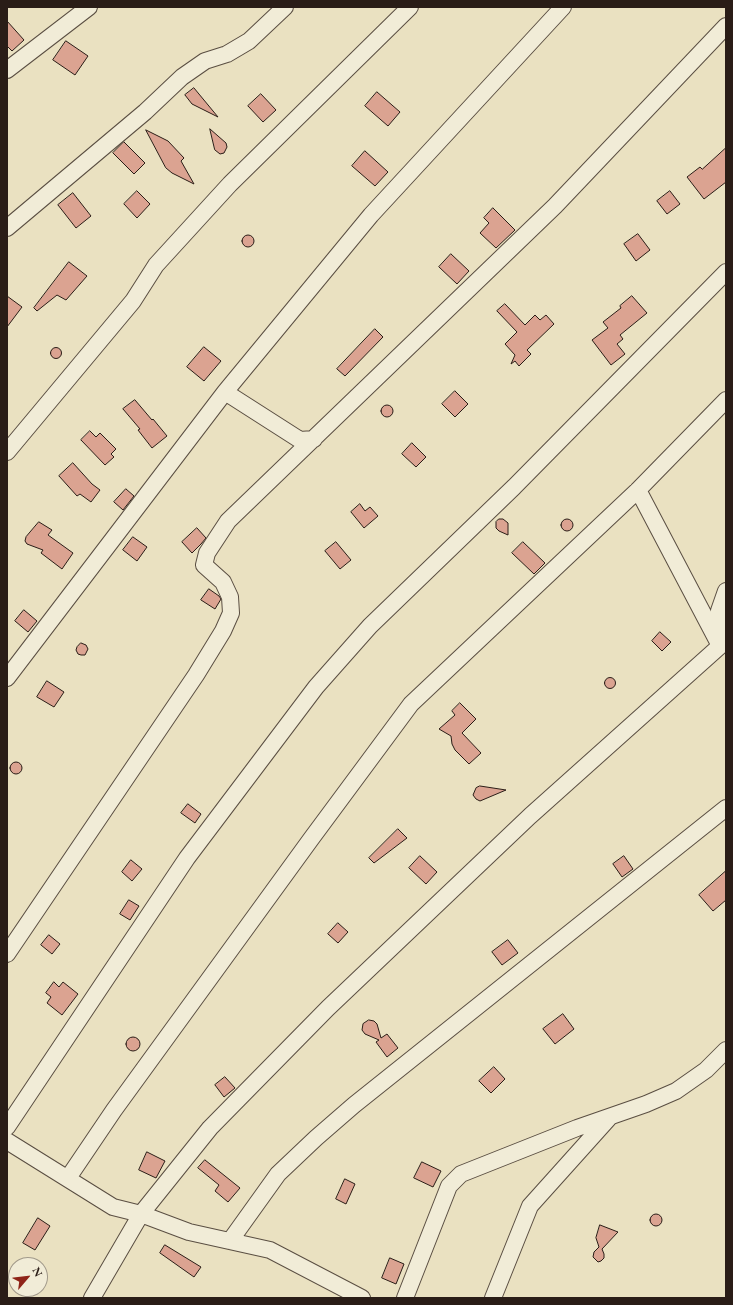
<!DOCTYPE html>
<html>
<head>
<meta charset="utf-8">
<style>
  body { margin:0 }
  #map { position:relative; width:733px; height:1305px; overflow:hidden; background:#eae1c1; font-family:"EB Garamond",serif }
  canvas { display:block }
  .frame { position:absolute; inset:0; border:8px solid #2a1d17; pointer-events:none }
  .north { position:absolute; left:8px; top:1257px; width:40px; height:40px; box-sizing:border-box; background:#f1ecd7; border:1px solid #a1998a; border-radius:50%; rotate:62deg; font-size:11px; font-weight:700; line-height:16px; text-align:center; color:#2a1d17 }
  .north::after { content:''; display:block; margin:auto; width:14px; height:18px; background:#8f2418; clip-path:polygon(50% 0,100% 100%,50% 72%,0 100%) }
</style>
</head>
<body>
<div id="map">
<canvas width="733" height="1305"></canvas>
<div class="frame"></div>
<div class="north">N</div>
</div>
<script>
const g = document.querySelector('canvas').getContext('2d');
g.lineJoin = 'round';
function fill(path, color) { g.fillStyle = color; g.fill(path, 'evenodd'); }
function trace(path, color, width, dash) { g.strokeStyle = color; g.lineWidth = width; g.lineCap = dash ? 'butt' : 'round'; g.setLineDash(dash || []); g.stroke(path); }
const building = new Path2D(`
  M 7,21 L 24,40 L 12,51 L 7,46 Z
  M 66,41 L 88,56 L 75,75 L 53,60 Z
  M 194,88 L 218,117 L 192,104 L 185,95 Z
  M 377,92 L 400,112 L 388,126 L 365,106 Z
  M 261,94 L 276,110 L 263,122 L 248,106 Z
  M 210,129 L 226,143 L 227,147 L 224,153 L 220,154 L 215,150 Z
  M 146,130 L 168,141 L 184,158 L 181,161 L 194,184 L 172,173 L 166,168 Z
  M 124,142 L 145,163 L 134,174 L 113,153 Z
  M 726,148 L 726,182 L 704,199 L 687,177 L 700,167 L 702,169 Z
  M 365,151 L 388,172 L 375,186 L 352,166 Z
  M 137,191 L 150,204 L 137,218 L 124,204 Z
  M 670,191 L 680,204 L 667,214 L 657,201 Z
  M 73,193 L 91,216 L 76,228 L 58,205 Z
  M 493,208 L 515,230 L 496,248 L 480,233 L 489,223 L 484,218 Z
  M 638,234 L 650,250 L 636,261 L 624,244 Z
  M242 241a6 6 0 1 1 12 0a6 6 0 1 1-12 0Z
  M 451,254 L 469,271 L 457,284 L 439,267 Z
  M 69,262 L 87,276 L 66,300 L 57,295 L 37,311 L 34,308 Z
  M 7,296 L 22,307 L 7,327 Z
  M 632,296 L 647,313 L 620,335 L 623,339 L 617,344 L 625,354 L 611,365 L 592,340 L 608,328 L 603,322 L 621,308 L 620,306 Z
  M 505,304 L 525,325 L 535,315 L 540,320 L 546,315 L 554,324 L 527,350 L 531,354 L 519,366 L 515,361 L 511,364 L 515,355 L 505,344 L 517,332 L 497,311 Z
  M 375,329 L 383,337 L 345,376 L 337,369 Z
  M 204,347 L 221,361 L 204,381 L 187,367 Z
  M50.5 353a5.5 5.5 0 1 1 11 0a5.5 5.5 0 1 1-11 0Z
  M 455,391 L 468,404 L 455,417 L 442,404 Z
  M 135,400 L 152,420 L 153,419 L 167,436 L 152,448 L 138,430 L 140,429 L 123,409 Z
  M381 411a6 6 0 1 1 12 0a6 6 0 1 1-12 0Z
  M 90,431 L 96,437 L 100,433 L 116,449 L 111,454 L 114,457 L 105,465 L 81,440 Z
  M 412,443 L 426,457 L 416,467 L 402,454 Z
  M 73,463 L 92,484 L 100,490 L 91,502 L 80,494 L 77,496 L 59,476 Z
  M 126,489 L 134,496 L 123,510 L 114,502 Z
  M 360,504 L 365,511 L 370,507 L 378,516 L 364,528 L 351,512 Z
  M561 525a6 6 0 1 1 12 0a6 6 0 1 1-12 0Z
  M 499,519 L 503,519 L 508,523 L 508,535 L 499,531 L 496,528 L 496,522 Z
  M 39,522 L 52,530 L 48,535 L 73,553 L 62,569 L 41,553 L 43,550 L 27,544 L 25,541 L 26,537 Z
  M 197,528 L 206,538 L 201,544 L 192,553 L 182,542 Z
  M 133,537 L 147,547 L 137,561 L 123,550 Z
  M 336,542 L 351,560 L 340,569 L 325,551 Z
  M 523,542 L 545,563 L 534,574 L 512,553 Z
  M 209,589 L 219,596 L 221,599 L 215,609 L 201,600 Z
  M 24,610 L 37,621 L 28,632 L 15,621 Z
  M 660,632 L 671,642 L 662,651 L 652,641 Z
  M 81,643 L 86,645 L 88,649 L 85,655 L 81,655 L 78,654 L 76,650 L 77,647 Z
  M604.5 683a5.5 5.5 0 1 1 11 0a5.5 5.5 0 1 1-11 0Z
  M 47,681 L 64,692 L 54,707 L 37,697 Z
  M 460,703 L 476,719 L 462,733 L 481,753 L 469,764 L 455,750 L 452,744 L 451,736 L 439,729 L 455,715 L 452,711 Z
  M10 768a6 6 0 1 1 12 0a6 6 0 1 1-12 0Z
  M 480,786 L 506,790 L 480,801 L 476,799 L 473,795 L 476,788 Z
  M 188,804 L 201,814 L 195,823 L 181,813 Z
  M 398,829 L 407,838 L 374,863 L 369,858 Z
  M 420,856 L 437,872 L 426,884 L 409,868 Z
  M 624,856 L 633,869 L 622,877 L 613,864 Z
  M 131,860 L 142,869 L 132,881 L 122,872 Z
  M 726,871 L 726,900 L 713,911 L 699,895 Z
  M 129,900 L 139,906 L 130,920 L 120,914 Z
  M 338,923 L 348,932 L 338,943 L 328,934 Z
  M 49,935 L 60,944 L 52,954 L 41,945 Z
  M 508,940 L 518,953 L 502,965 L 492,952 Z
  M 54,982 L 59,987 L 63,982 L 78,994 L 62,1015 L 47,1003 L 51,997 L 46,993 Z
  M 563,1014 L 574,1029 L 555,1044 L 543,1029 Z
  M 369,1020 L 374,1021 L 377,1024 L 381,1038 L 387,1034 L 398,1048 L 387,1057 L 376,1042 L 379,1040 L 365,1034 L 362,1030 L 363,1024 Z
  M126 1044a7 7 0 1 1 14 0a7 7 0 1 1-14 0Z
  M 494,1067 L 505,1079 L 491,1093 L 479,1081 Z
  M 225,1077 L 235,1088 L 224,1097 L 215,1085 Z
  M 147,1152 L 165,1161 L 156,1178 L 139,1170 Z
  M 205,1160 L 240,1188 L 228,1202 L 215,1191 L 219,1185 L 198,1168 Z
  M 422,1162 L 441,1171 L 433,1187 L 414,1178 Z
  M 345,1179 L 355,1184 L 346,1204 L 336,1199 Z
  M650 1220a6 6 0 1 1 12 0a6 6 0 1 1-12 0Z
  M 38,1218 L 50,1226 L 35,1250 L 23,1243 Z
  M 600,1225 L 618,1232 L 602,1249 L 604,1254 L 604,1258 L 601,1261 L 598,1262 L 593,1257 L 594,1252 L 599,1247 L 596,1238 Z
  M 165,1245 L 201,1267 L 194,1277 L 160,1253 Z
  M 390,1258 L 404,1264 L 396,1284 L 382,1278 Z`);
fill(building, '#dba391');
trace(building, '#2a1d17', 1);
const street = new Path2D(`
  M 7,70 L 89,7
  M 7,228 L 145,112 L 182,77 L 205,61 L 227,54 L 249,41 L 285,7
  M 225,392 L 300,440 L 314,439
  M 7,452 L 133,301 L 156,265 L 230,184 L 410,7
  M 638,490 L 718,642
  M 7,678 L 225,392 L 371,215 L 563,7
  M 7,954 L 196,675 L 223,631 L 231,613 L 230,597 L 223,582 L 204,565 L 207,553 L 228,521 L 555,206 L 726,26
  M 7,1127 L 187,858 L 316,687 L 370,626 L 514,487 L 726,272
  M 7,1141 L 113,1207 L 141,1214 L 189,1232 L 270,1250 L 362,1298
  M 68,1178 L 114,1110 L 311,839 L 411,704 L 638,490 L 726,400
  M 230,1241 L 278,1174 L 316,1138 L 354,1105 L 726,808
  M 92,1298 L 141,1214 L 210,1128 L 328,1008 L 530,816 L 720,646 L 719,611 L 726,591
  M 405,1298 L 449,1186 L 461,1174 L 577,1128 L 646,1104 L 676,1091 L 706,1070 L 726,1050
  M 493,1298 L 530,1206 L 609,1118`);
trace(street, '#5a4e42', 18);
trace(street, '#f1ecd7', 16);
</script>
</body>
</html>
